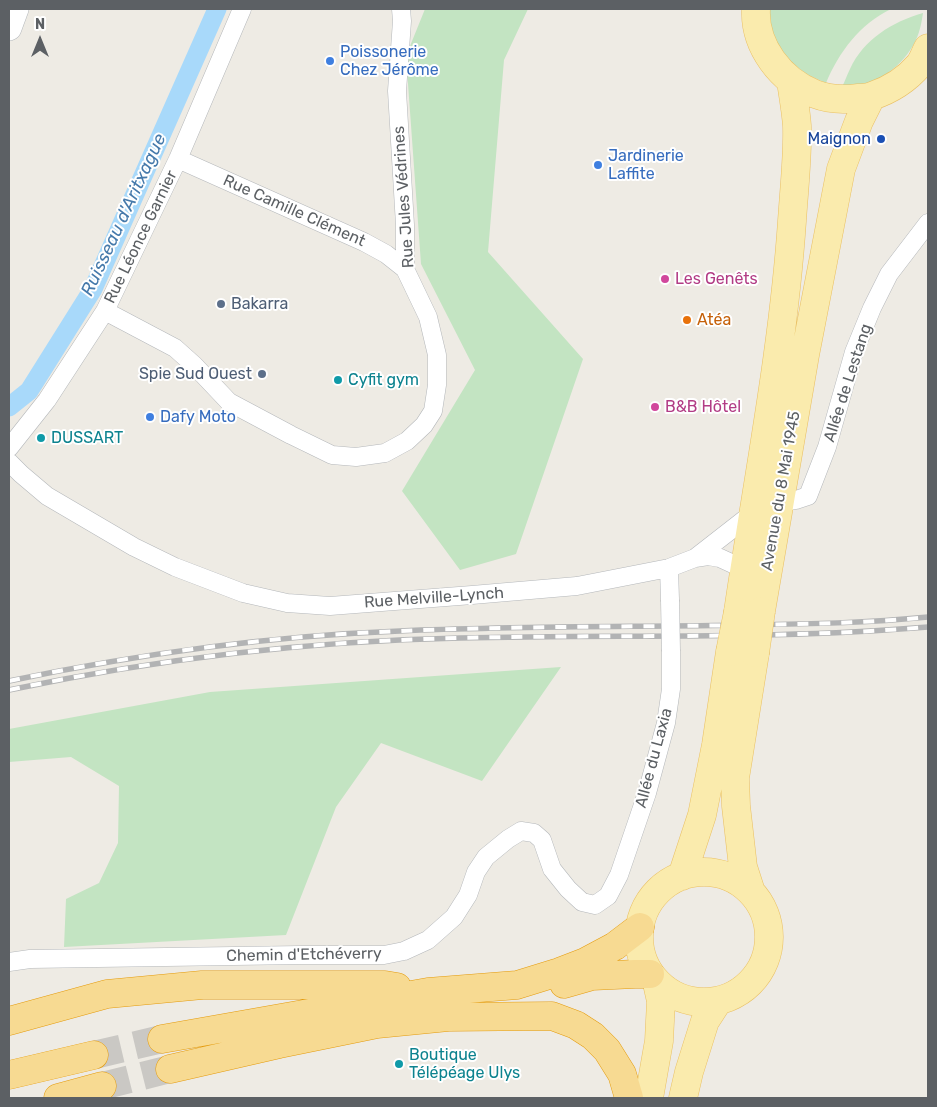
<!DOCTYPE html>
<html>
<head>
<meta charset="utf-8">
<style>
  body { margin:0 }
  #map { position:relative; width:937px; height:1107px; overflow:hidden; background:#eeebe4; font-family:Rubik,sans-serif }
  canvas { display:block }
  .frame { position:absolute; inset:0; border:10px solid #5c6064; pointer-events:none }
  .north { position:absolute; left:15px; top:15px; width:50px; height:50px; -webkit-text-stroke:4px #fff; paint-order:stroke; rotate:0deg; font-size:14px; font-weight:700; line-height:20px; text-align:center; color:#5c6064 }
  .north::after { content:''; display:block; margin:auto; width:18px; height:22px; background:#5c6064; clip-path:polygon(50% 0,100% 100%,50% 72%,0 100%) }
</style>
</head>
<body>
<div id="map">
<canvas width="937" height="1107"></canvas>
<div class="frame"></div>
<div class="north">N</div>
</div>
<script>
const g = document.querySelector('canvas').getContext('2d');
g.lineJoin = 'round';
function fill(path, color) { g.fillStyle = color; g.fill(path, 'evenodd'); }
function trace(path, color, width, dash) { g.strokeStyle = color; g.lineWidth = width; g.lineCap = dash ? 'butt' : 'round'; g.setLineDash(dash || []); g.stroke(path); }
function drawText(font, color, halo, rows, align = 'center') {
  g.font = font + ' Rubik,sans-serif'; g.lineWidth = 4; g.setLineDash([]); g.textBaseline = 'middle'; g.strokeStyle = halo; g.fillStyle = color; for (const [text, x, y, turn = 0] of rows) {
    g.save(); g.translate(x, y); g.rotate((+turn || 0) * Math.PI / 180); g.textAlign = isNaN(turn) ? turn : align; if (halo) g.strokeText(text, 0, 0); g.fillText(text, 0, 0); g.restore();
  }
}
fill(new Path2D(`
  M 425,9 L 528,9 L 504,60 L 488,252 L 583,359 L 516,554 L 460,570 L 402,491 L 475,370 L 421,264 L 406,56 Z
  M 766,9 L 891,9 C 860,24 839,52 826,83 L 806,74 L 785,57 L 771,34 Z
  M 923,13 C 922,19 921,26 919,32 C 911,57 887,79 862,85 C 855,86 849,86 842,87 C 845,81 847,75 850,69 C 864,39 892,22 923,13 Z
  M 561,667 L 482,781 L 381,743 L 336,807 L 286,935 L 64,947 L 66,899 L 99,883 L 118,843 L 119,786 L 71,757 L 9,762 L 9,729 L 210,692 Z`), '#c3e4c2');
trace(new Path2D(`
  M 9,407 L 29,391 L 93,289 L 217,9`), '#a8d9fa', 19);
trace(new Path2D(`
  M 94,1055 L 162,1039
  M 102,1086 L 170,1069`), '#cac8c4', 28, [28, 14]);
const street = new Path2D(`
  M 178,159 L 364,242 L 386,254 L 405,269
  M 105,311 L 175,348 L 194,365 L 229,402 L 291,435 L 332,455 L 356,457 L 385,453 L 407,441 L 424,425 L 433,411 L 437,385 L 437,355 L 428,317 L 405,269 L 405,225 L 397,91 L 402,21 L 401,9
  M 9,448 L 47,400 L 105,311 L 178,159 L 242,9
  M 9,462 L 21,474 L 47,496 L 134,547 L 175,567 L 243,593 L 287,603 L 330,606 L 472,595 L 577,586 L 669,568 L 695,558 L 708,556 L 720,558 L 744,569
  M 779,503 L 796,500 L 808,496 L 827,447 L 854,352 L 872,308 L 889,274 L 928,223
  M 695,558 L 754,512
  M 669,568 L 670,600
  M 9,962 L 30,959 L 302,955 L 384,955 L 404,951 L 428,940 L 454,917 L 468,895 L 476,872 L 486,857 L 508,839 L 521,831 L 534,833 L 542,840 L 552,869 L 568,889 L 582,902 L 595,905 L 608,896 L 619,875 L 647,793 L 666,723 L 671,689 L 671,651`);
const secondary = new Path2D(`
  M 9,28 L 16,9`);
const primary = new Path2D(`
  M 756,9 C 754,46 781,81 815,94 C 828,99 843,100 857,98 C 862,98 867,98 872,96 C 890,90 907,79 919,65 C 923,60 925,53 928,48
  M 761,611 L 805,355 L 841,169 L 859,121 L 871,97
  M 738,612 C 757,482 783,352 792,221 C 794,190 798,156 797,126 C 796,111 793,96 791,81
  M639 937a65 65 0 1 1 130 0a65 65 0 1 1-130 0Z
  M 682,876 L 702,815 L 716,745 L 730,652
  M 751,892 L 743,867 L 736,806 L 735,778 L 755,653
  M 649,1098 L 659,1041 L 661,1001 L 657,983
  M 683,1098 L 689,1072 L 705,1021 L 718,1001`);
const highway = new Path2D(`
  M 564,984 L 592,976 L 635,974 L 650,974
  M 9,1021 L 107,994 L 202,985 L 385,985 L 397,987
  M 162,1039 L 428,992 L 517,985 L 559,972 L 585,962 L 615,946 L 640,927
  M 170,1069 L 279,1044 L 377,1024 L 448,1017 L 552,1016 L 576,1025 L 593,1036 L 607,1050 L 622,1074 L 629,1098
  M 9,1075 L 94,1055
  M 58,1098 L 102,1086`);
trace(street, '#b4b7ba', 19);
trace(secondary, '#b3b7bb', 26);
trace(primary, '#e9bf62', 29);
trace(highway, '#e49b0d', 29);
trace(street, '#fff', 18);
trace(secondary, '#fff', 25);
trace(primary, '#faebad', 28);
trace(highway, '#f7da92', 28);
const rail = new Path2D(`
  M 9,681 C 138,654 268,636 400,631 C 515,626 632,627 747,625 C 808,624 868,623 928,617
  M 9,690 C 157,659 308,641 460,638 C 616,634 772,640 928,627`);
trace(rail, '#b2b3b4', 5.5);
trace(rail, '#fff', 4, [11]);
const streetBridge = new Path2D(`
  M 670,600 L 671,651`);
const primaryBridge = new Path2D(`
  M 730,652 L 738,612
  M 755,653 L 761,611`);
trace(streetBridge, '#b4b7ba', 19, []);
trace(primaryBridge, '#e9bf62', 29, []);
trace(streetBridge, '#fff', 18);
trace(primaryBridge, '#faebad', 28);
for (const [x, y, r, color] of [
  [330,61,5,"#3f7fe0"],
  [881,139,5,"#1a4fb4"],
  [598,165,5,"#3f7fe0"],
  [665,279,5,"#d1479c"],
  [221,304,5,"#5c6f8a"],
  [687,320,5,"#e8710a"],
  [262,374,5,"#5c6f8a"],
  [338,380,5,"#0f9aa8"],
  [655,407,5,"#d1479c"],
  [150,417,5,"#3f7fe0"],
  [41,438,5,"#0f9aa8"],
  [399,1064,5,"#0f9aa8"]
]) { const dot = new Path2D(); dot.arc(x, y, r, 0, 2 * Math.PI); g.fillStyle = color; g.fill(dot); trace(dot, '#fff', 2); }
drawText('16px', '#366cbe', '#fff', [
  ["Poissonerie",340,52],
  ["Chez Jérôme",340,70],
  ["Jardinerie",608,156],
  ["Laffite",608,174],
  ["Dafy Moto",160,417]
], 'left');
drawText('16px', '#164399', '#fff', [
  ["Maignon",871,139]
], 'right');
drawText('16px', '#5c6064', '#fff', [
  ["Rue Jules Védrines",404,197,-94],
  ["Rue Camille Clément",294,211,24],
  ["Rue Léonce Garnier",141,237,-64],
  ["Allée de Lestang",848,383,-72],
  ["Avenue du 8 Mai 1945",781,491,-80],
  ["Rue Melville-Lynch",434,598,-4],
  ["Allée du Laxia",654,758,-75],
  ["Chemin d'Etchéverry",304,955,-1]
]);
drawText('16px', '#b23c85', '#fff', [
  ["Les Genêts",675,279],
  ["B&B Hôtel",665,407]
], 'left');
drawText('16px', '#4e5e75', '#fff', [
  ["Bakarra",231,304],
  ["Spie Sud Ouest",252,374,"right"]
], 'left');
drawText('16px', '#c56008', '#fff', [
  ["Atéa",697,320]
], 'left');
drawText('16px', '#0d838f', '#fff', [
  ["Cyfit gym",348,380],
  ["DUSSART",51,438],
  ["Boutique",409,1055],
  ["Télépéage Ulys",409,1073]
], 'left');
drawText('italic 18px', '#467aab', '#fff', [
  ["Ruisseau d'Aritxague",124,215,-65]
]);
</script>
</body>
</html>
